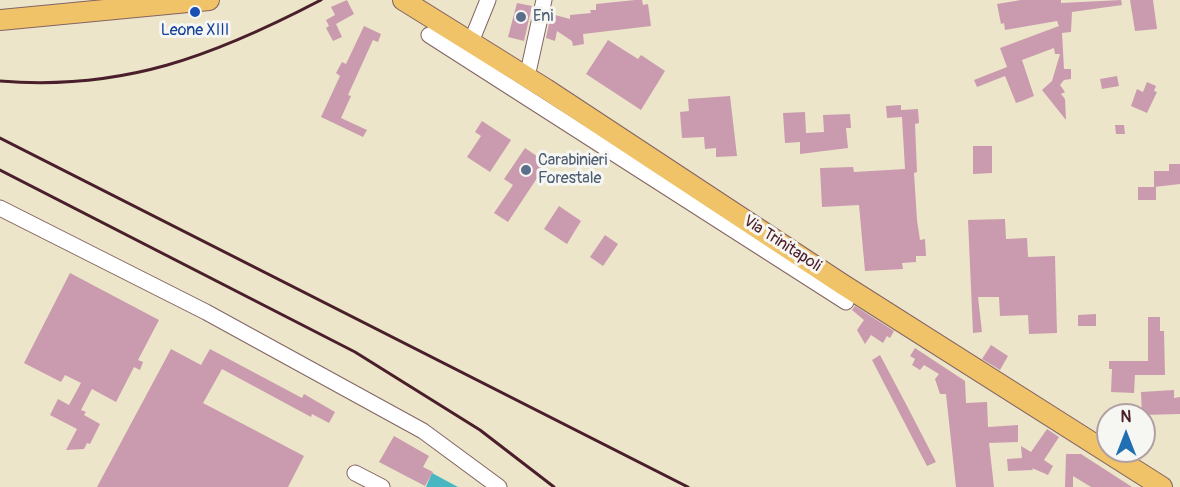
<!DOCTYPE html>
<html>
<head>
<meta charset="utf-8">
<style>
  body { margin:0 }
  #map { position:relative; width:1180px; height:487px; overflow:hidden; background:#ece5ca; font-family:Pangolin,sans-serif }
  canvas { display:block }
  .north { position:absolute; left:1096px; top:403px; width:60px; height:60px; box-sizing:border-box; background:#f6f6f2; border:2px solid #b1a0a2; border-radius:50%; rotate:0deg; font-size:16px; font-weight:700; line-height:24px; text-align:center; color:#4a1f2b }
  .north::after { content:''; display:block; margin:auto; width:21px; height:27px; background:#1f6fb2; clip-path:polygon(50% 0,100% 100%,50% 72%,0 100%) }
</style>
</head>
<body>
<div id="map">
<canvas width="1180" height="487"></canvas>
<div class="north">N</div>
</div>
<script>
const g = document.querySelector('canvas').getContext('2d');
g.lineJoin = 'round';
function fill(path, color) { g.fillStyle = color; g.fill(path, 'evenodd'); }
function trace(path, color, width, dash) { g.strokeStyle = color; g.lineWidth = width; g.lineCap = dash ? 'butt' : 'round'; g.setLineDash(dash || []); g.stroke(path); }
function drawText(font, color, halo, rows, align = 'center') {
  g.font = font + ' Pangolin,sans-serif'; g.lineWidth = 6; g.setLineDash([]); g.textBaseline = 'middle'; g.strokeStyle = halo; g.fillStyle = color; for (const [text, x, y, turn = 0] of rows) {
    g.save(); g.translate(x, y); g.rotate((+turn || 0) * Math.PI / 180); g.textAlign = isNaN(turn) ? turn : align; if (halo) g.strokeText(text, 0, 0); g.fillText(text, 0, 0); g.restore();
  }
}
fill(new Path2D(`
  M 432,473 L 458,487 L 426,487 Z`), '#48b7c1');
fill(new Path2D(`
  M 347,0 L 354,14 L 336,24 L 342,37 L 333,41 L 326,28 L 329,26 L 326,20 L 335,15 L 331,7 Z
  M 635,0 L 642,0 L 643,5 L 648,4 L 651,26 L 583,34 L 584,44 L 573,46 L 572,41 L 557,31 L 555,41 L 546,38 L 551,14 L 570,19 L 570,15 L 591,13 L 590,10 L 596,10 L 596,4 Z
  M 1021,0 L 1061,0 L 1061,3 L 1121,0 L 1122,5 L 1072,12 L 1071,32 L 1062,33 L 1064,69 L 1071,69 L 1071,79 L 1064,80 L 1060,85 L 1065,92 L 1061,94 L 1065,99 L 1066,120 L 1042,90 L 1052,81 L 1060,54 L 1055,54 L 1054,48 L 1022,60 L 1034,96 L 1022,101 L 1016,103 L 1005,76 L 977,87 L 974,80 L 1007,67 L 1000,48 L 1059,26 L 1057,21 L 1005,30 L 1004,23 L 1001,24 L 997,4 Z
  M 1130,0 L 1153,0 L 1157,29 L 1135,31 Z
  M 517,3 L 532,6 L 524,41 L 508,37 Z
  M 364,26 L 381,34 L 378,42 L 373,40 L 348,95 L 351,96 L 341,118 L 367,130 L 363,137 L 321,117 L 340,76 L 336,73 L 342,62 L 346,64 Z
  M 608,40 L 638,59 L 641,55 L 665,71 L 641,110 L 586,74 Z
  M 1117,76 L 1119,86 L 1102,89 L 1100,79 Z
  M 1147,82 L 1156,86 L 1154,91 L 1157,92 L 1147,113 L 1131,106 L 1137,89 L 1143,92 Z
  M 730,96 L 737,156 L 716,157 L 716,148 L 705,149 L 704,137 L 682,138 L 680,112 L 689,111 L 688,99 Z
  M 901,105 L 901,110 L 918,109 L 919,123 L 915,124 L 917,172 L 914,173 L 917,220 L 920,240 L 925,239 L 926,256 L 916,256 L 916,262 L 902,263 L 903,269 L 865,271 L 859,205 L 822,207 L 820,168 L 853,167 L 854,172 L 905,169 L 902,117 L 887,118 L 886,106 Z
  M 805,112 L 806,133 L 824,132 L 823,115 L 850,114 L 851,128 L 846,128 L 848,148 L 800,154 L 800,142 L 785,143 L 783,113 Z
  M 482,121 L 511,140 L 490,172 L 467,157 L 481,136 L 475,132 Z
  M 1115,125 L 1124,125 L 1125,134 L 1116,134 Z
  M 973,146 L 992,146 L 992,173 L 973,174 Z
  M 525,148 L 547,163 L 508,222 L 494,213 L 513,185 L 504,179 Z
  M 1169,164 L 1180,164 L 1180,184 L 1154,187 L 1154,171 L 1169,171 Z
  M 1138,187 L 1156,187 L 1156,200 L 1138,200 Z
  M 559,206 L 581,221 L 567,244 L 544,229 Z
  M 1005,219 L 1006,239 L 1027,238 L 1028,257 L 1055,256 L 1057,333 L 1029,334 L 1028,315 L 1000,316 L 999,297 L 978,297 L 982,332 L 973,333 L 968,220 Z
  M 605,235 L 618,244 L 603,266 L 590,257 Z
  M 70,273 L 159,320 L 138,360 L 143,362 L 140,370 L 134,367 L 116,402 L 92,389 L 81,410 L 86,412 L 84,415 L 100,424 L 90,444 L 87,443 L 84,449 L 66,450 L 77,429 L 50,415 L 58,399 L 69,405 L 81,383 L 65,375 L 61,382 L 24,363 Z
  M 855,306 L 894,331 L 890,338 L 887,336 L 883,343 L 871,335 L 865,344 L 857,330 L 864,320 L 852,310 Z
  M 1096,314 L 1096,326 L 1078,326 L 1078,315 Z
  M 1148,317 L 1160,317 L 1160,331 L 1164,331 L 1165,375 L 1135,375 L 1134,393 L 1111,392 L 1112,369 L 1109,369 L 1109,361 L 1148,361 Z
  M 991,345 L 1008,356 L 1000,370 L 982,359 Z
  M 915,348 L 965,381 L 966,403 L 987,402 L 988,427 L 1018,425 L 1018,442 L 989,443 L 994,487 L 956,487 L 946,394 L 940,394 L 935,379 L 939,374 L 924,365 L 920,370 L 912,365 L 915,359 L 910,356 Z
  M 171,349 L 201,365 L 210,349 L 302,398 L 304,394 L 335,412 L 329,423 L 312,414 L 311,417 L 222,369 L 203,403 L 304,456 L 288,487 L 97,487 Z
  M 880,355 L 907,406 L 936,462 L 927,466 L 872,360 Z
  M 1174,390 L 1174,398 L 1180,397 L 1180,414 L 1142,415 L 1141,392 Z
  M 1047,429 L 1059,437 L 1044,460 L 1053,466 L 1048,475 L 1032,468 L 1033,470 L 1008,471 L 1007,459 L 1022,458 L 1021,446 L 1031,452 Z
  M 394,436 L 429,456 L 423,467 L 433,472 L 425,486 L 379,462 Z
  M 1066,454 L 1081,454 L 1132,487 L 1091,487 L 1073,476 L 1073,487 L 1065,487 Z`), '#ca9bae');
const minor = new Path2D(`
  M 429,35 L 846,302
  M 471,42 L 488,0
  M 527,77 L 544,0
  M 0,208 L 206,312 L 423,431 L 499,487
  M 355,473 L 382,487`);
const major = new Path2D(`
  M 403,0 L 546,89 L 842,284 L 1162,487
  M 0,20 L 209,0`);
trace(minor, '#836463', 17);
trace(major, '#836463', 22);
trace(minor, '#fff', 15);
trace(major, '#f1c369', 20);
trace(new Path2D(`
  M 0,81 C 123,91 214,56 321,0
  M 0,138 L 688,487
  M 0,170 L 355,352 L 480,430 L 554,487`), '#4a1f2b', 3);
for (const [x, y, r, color] of [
  [195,12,6,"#1a4fb4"],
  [521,17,6,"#5c6f8a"],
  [526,170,6,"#5c6f8a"]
]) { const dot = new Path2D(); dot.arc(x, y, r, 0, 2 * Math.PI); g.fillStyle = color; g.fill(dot); trace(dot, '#f6f6f2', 2); }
drawText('16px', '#4e5e75', '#f6f6f2', [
  ["Eni",533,17],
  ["Carabinieri",538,161],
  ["Forestale",538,179]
], 'left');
drawText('16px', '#164399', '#f6f6f2', [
  ["Leone XIII",195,31]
]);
drawText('16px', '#4a1f2b', '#f6f6f2', [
  ["Via Trinitapoli",782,244,33]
]);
</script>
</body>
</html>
